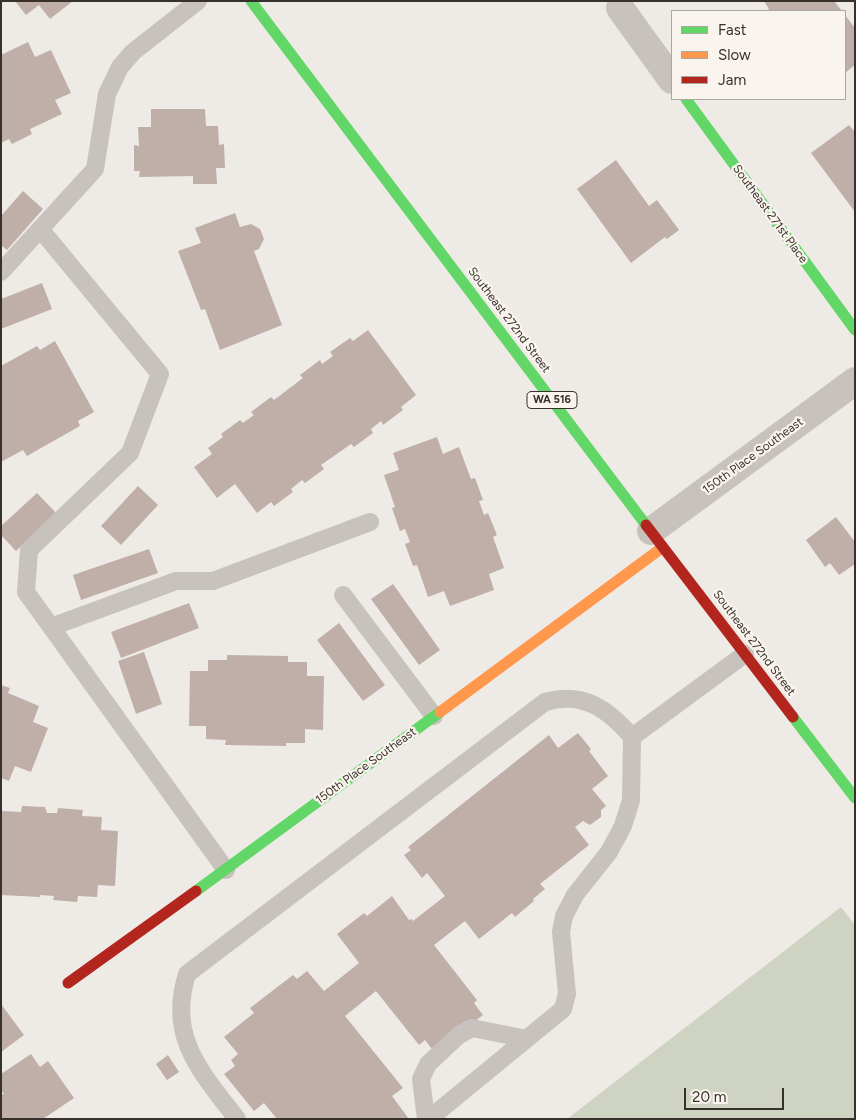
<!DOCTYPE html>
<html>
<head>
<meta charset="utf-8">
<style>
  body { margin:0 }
  #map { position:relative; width:856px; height:1120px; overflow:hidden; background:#eeeae6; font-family:Figtree,sans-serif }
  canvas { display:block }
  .frame { position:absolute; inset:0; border:2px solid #38302c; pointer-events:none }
  .legend { position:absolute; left:671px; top:10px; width:175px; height:90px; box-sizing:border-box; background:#f9f4ee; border:1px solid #aca6a0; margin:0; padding:6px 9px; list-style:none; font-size:15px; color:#38302c }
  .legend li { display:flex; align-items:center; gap:10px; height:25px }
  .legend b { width:25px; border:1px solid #aca6a0 }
  .scale { position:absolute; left:684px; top:1088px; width:100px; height:22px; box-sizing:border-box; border:2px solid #38302c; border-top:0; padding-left:6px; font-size:15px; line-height:18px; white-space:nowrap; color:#38302c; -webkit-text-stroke:4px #f9f4ee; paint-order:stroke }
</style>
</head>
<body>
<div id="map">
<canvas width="856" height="1120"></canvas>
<div class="frame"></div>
<ul class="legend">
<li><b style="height:6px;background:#63d668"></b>Fast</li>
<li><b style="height:6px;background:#ff974d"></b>Slow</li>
<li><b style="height:6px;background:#b3261e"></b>Jam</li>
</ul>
<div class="scale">20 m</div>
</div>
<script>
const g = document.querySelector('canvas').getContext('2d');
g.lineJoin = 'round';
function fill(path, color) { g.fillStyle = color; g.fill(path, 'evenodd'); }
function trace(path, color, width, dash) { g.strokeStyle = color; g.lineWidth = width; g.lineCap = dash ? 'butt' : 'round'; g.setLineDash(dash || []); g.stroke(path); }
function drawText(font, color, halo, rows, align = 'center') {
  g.font = font + ' Figtree,sans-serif'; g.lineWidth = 4.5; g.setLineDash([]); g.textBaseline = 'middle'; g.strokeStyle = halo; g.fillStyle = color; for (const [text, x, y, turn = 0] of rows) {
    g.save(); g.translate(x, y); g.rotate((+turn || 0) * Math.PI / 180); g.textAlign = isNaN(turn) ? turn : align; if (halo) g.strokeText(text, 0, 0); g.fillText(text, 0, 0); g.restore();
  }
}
fill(new Path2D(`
  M 841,907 L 855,925 L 855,1119 L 567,1119 Z`), '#cfd3c1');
fill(new Path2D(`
  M 15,1 L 73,1 L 50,19 L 39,5 L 26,15 Z
  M 764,1 L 834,1 L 842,11 L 766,11 L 769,9 Z
  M 845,15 L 855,28 L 855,65 L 845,73 Z
  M 28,42 L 35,57 L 51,50 L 71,93 L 55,100 L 62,114 L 30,129 L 32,134 L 12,144 L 9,139 L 1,143 L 1,55 Z
  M 151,109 L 205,109 L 206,126 L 218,126 L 219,145 L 224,144 L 225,168 L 216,168 L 217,184 L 193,184 L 193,176 L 139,177 L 140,171 L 134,171 L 134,145 L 139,146 L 138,127 L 151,127 Z
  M 849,125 L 855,132 L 855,212 L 811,153 Z
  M 616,160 L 649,206 L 657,200 L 679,230 L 667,239 L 665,237 L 631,263 L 577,189 Z
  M 23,191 L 43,209 L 7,250 L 1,245 L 1,216 Z
  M 235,213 L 240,227 L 251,224 L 260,229 L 264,239 L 259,249 L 254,251 L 282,325 L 220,350 L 205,309 L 201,310 L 178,251 L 201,243 L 195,228 Z
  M 42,283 L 52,309 L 1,329 L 1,299 Z
  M 368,330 L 416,395 L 401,407 L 403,410 L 383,425 L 381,421 L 371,429 L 373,433 L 354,447 L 351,444 L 321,465 L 324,469 L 305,483 L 302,480 L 291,489 L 293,492 L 274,506 L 271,502 L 257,513 L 235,484 L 217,498 L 194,467 L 212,454 L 208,448 L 223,437 L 221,434 L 240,420 L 243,423 L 254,415 L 251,412 L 271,397 L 274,400 L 303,378 L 300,375 L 320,360 L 322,364 L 333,356 L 330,352 L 350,338 L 353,341 Z
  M 55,341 L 94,412 L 78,421 L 80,426 L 27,456 L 23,450 L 1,462 L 1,366 L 37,346 L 40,350 Z
  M 437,437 L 443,454 L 459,447 L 471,479 L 475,478 L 483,500 L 479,501 L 484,515 L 488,513 L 497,535 L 493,537 L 504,568 L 489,574 L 494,590 L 450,606 L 444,591 L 428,597 L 417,565 L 413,566 L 405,544 L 410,542 L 405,529 L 400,531 L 392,508 L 395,507 L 384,475 L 399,470 L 393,453 Z
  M 138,486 L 158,505 L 121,545 L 101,526 Z
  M 37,493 L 57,514 L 16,551 L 1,535 L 1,526 Z
  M 836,517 L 855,542 L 855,564 L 839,575 L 830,563 L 825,567 L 806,540 Z
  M 149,549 L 158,573 L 81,600 L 73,575 Z
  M 393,584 L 440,650 L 419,665 L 371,599 Z
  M 189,603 L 199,628 L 121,658 L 111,632 Z
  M 339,623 L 385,685 L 363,701 L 317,640 Z
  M 144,652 L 162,704 L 136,714 L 118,661 Z
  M 227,655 L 288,656 L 288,662 L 307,662 L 307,676 L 324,676 L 323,730 L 305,729 L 305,743 L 286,743 L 286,746 L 225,745 L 226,740 L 206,739 L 206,726 L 189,726 L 190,671 L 208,671 L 208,660 L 227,660 Z
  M 1,685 L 10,688 L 8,693 L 39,706 L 33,722 L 48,728 L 31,772 L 15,766 L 9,781 L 1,778 Z
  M 578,733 L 591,749 L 589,751 L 608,776 L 592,789 L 606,806 L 601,810 L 601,817 L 590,825 L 583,821 L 575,827 L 589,845 L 540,884 L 545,889 L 533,899 L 534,901 L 515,917 L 512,913 L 479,939 L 465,921 L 434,945 L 477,1000 L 474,1003 L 483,1015 L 435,1053 L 425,1040 L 419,1045 L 376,991 L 345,1016 L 403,1088 L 392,1096 L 409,1119 L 277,1119 L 264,1103 L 254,1111 L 224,1074 L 235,1066 L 231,1060 L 238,1054 L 224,1037 L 254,1013 L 250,1008 L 293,975 L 297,979 L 307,971 L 324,991 L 359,963 L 337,934 L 364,913 L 367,916 L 392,896 L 409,920 L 412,919 L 413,921 L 445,896 L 427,873 L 422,878 L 404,855 L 411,850 L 408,847 L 549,735 L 558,748 Z
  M 22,806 L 45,807 L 47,813 L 57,813 L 58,808 L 83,810 L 82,816 L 102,817 L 101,830 L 118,831 L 115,886 L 98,885 L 97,897 L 78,896 L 77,902 L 53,900 L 54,896 L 40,895 L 40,897 L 1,895 L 2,811 L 21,812 Z
  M 1,1004 L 24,1035 L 1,1052 Z
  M 31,1054 L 40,1067 L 48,1061 L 74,1098 L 43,1119 L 1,1119 L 1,1095 L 4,1094 L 1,1090 L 1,1074 Z
  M 168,1055 L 179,1072 L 167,1080 L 156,1064 Z`), '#c0afa9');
trace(new Path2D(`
  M 41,230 L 160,374 L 130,453 L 29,550 L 26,592 L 226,870
  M 1,272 L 95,169 L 107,94 L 120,67 L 133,52 L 198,1
  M 343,595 L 434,716
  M 51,627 L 176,581 L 213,581 L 370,522
  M 632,737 L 745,654
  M 237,1119 C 201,1072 167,1037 187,974 L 545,702 C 583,691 608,709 632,737 L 631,800 L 623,826 L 609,852 L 575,895 L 564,916 L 561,932 L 567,994 L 563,1009 L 429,1119
  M 426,1119 L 421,1079 L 428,1064 L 459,1035 L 472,1028 L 527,1039`), '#c8c2be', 18);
trace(new Path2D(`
  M 620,8 L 672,80
  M 651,531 L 855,381`), '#c8c2be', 28);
trace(new Path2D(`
  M 251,1 L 646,525
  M 686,99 L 855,330
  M 793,717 L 855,798
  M 196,891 L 440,712`), '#63d668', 11);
trace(new Path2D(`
  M 440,712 L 663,547`), '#ff974d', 11);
trace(new Path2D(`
  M 646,525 L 793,717
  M 68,983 L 196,891`), '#b3261e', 11);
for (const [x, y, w] of [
  [552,400,50]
]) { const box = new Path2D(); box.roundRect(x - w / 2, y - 8.5, w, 17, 4); g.fillStyle = '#f9f4ee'; g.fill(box); trace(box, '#38302c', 1); }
drawText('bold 11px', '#38302c', null, [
  ["WA 516",552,400]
]);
drawText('12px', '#38302c', '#f9f4ee', [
  ["Southeast 271st Place",770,214,54],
  ["Southeast 272nd Street",509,320,53],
  ["150th Place Southeast",753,456,-36],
  ["Southeast 272nd Street",754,643,53],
  ["150th Place Southeast",366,766,-36]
]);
</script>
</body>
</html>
